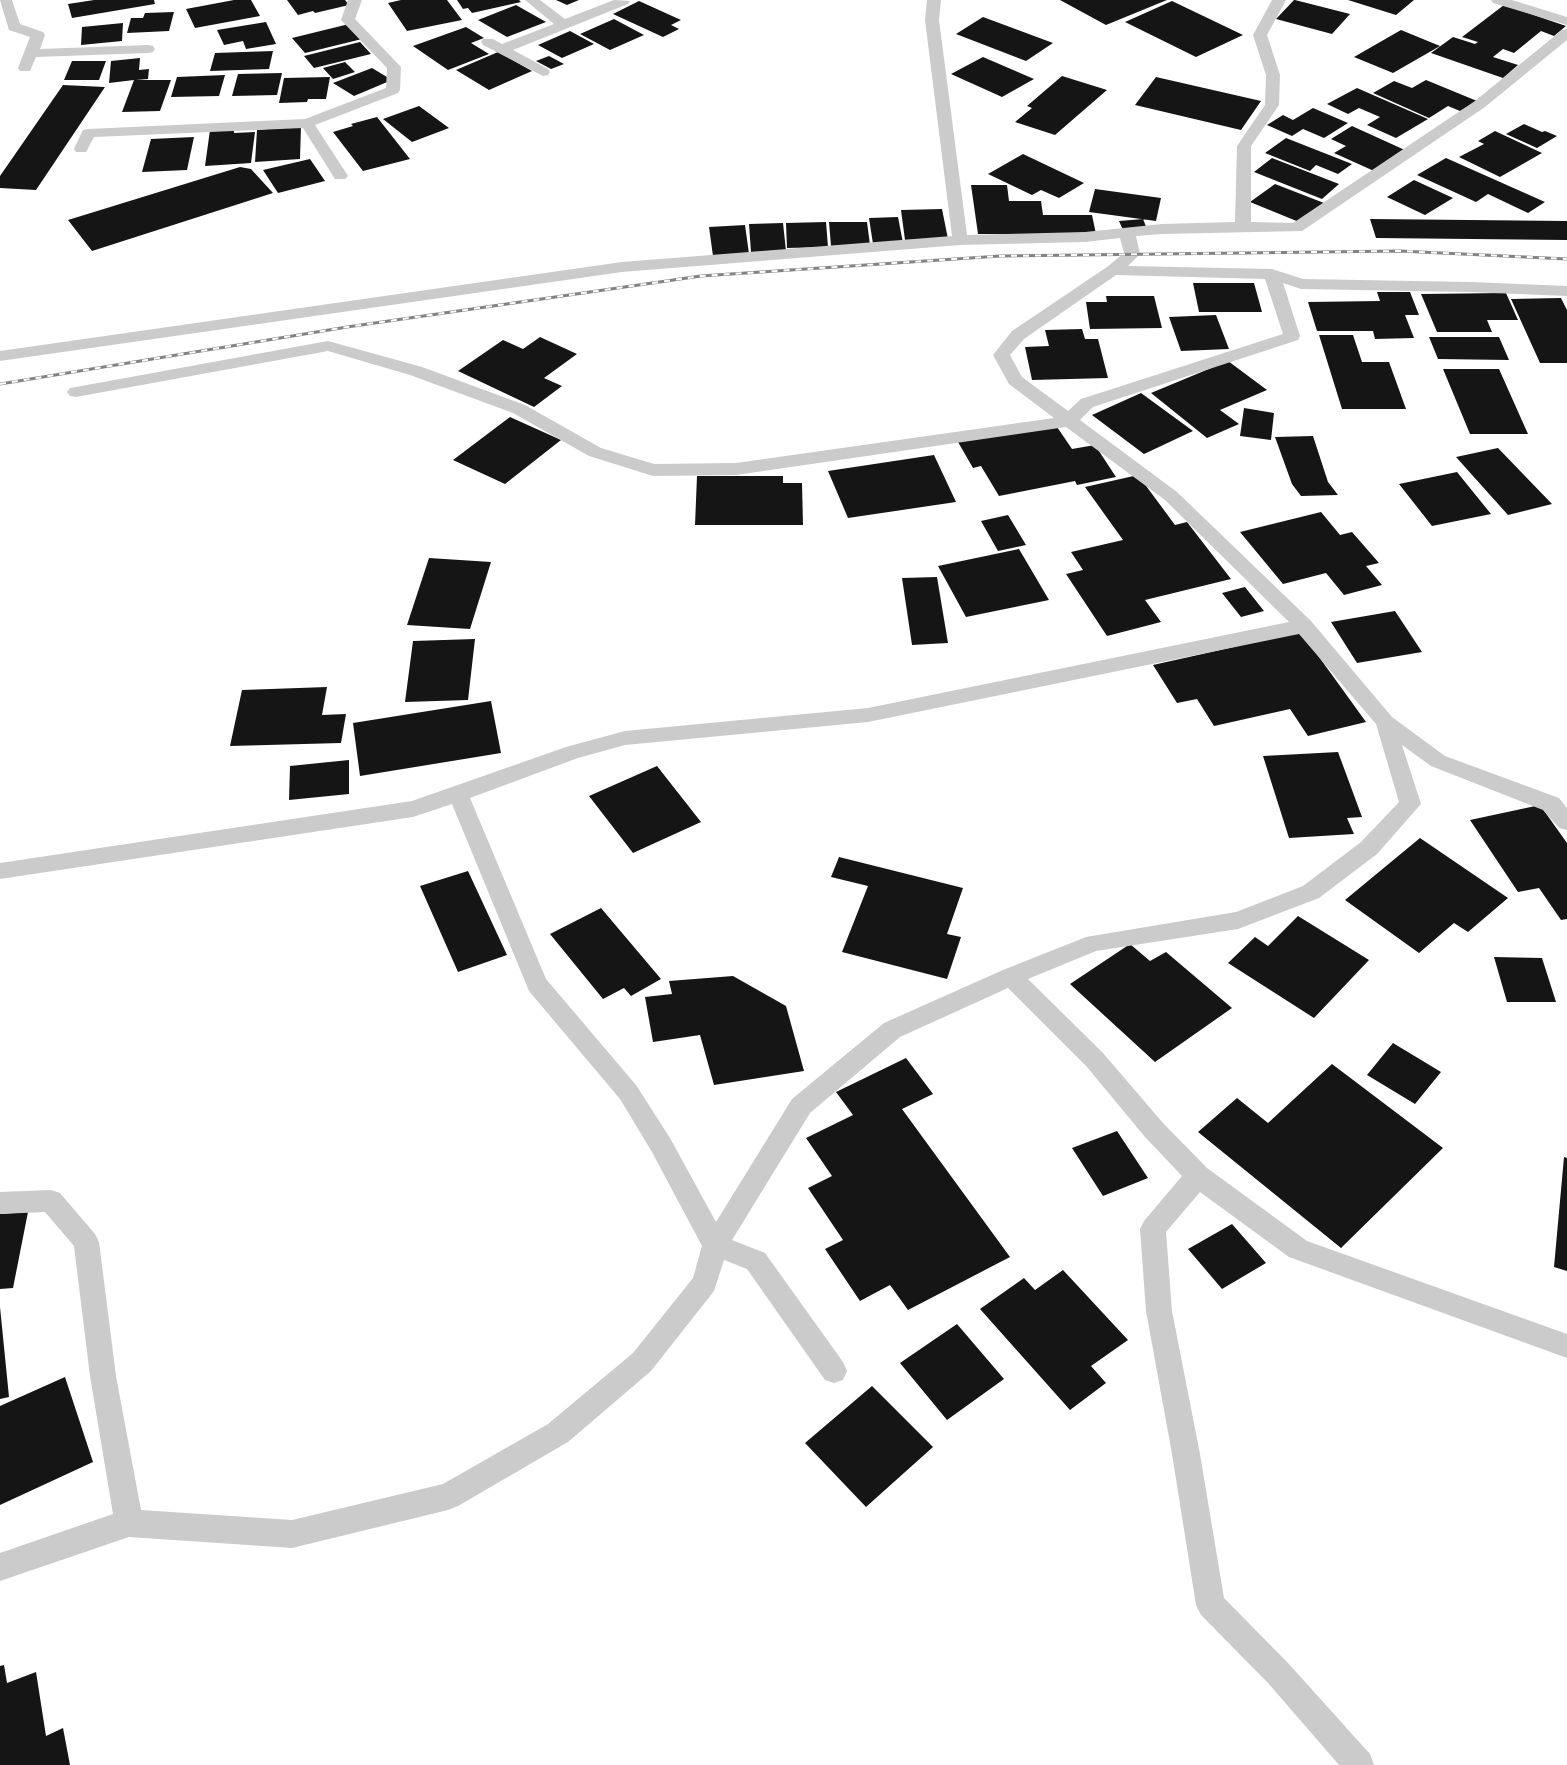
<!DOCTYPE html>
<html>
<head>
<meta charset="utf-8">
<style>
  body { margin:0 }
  canvas { display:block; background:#fff }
</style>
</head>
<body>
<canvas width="1567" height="1765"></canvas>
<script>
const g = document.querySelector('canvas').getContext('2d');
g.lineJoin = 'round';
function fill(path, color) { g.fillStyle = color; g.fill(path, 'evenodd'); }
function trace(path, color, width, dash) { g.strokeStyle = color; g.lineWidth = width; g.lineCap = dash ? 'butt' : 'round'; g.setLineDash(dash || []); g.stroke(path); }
fill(new Path2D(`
  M 94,0 L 154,0 L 155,4 L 72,18 L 68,4 Z
  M 234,0 L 251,0 L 260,16 L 195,28 L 186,9 Z
  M 287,0 L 345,0 L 349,5 L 315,13 L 313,11 L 298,15 Z
  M 401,0 L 447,0 L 462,20 L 407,31 L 388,3 Z
  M 457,0 L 519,0 L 521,2 L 472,13 L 468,8 L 463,9 Z
  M 556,0 L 579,0 L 567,5 Z
  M 1060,0 L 1167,0 L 1106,25 Z
  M 1294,0 L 1295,0 L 1350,14 L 1332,34 L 1276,19 Z
  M 1348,0 L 1414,0 L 1396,15 Z
  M 639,1 L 681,20 L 671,25 L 679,29 L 663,37 L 613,14 Z
  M 1172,1 L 1243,35 L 1196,57 L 1125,22 Z
  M 516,5 L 546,22 L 507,37 L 478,20 Z
  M 1504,5 L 1566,26 L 1554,36 L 1541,31 L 1514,53 L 1503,49 L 1493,57 L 1518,65 L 1503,78 L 1431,53 L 1453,37 L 1475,44 L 1478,42 L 1462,37 Z
  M 174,12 L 169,31 L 127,33 L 131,18 L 143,18 L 145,13 Z
  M 983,17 L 1053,43 L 1026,61 L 956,34 Z
  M 614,19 L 644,35 L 610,50 L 580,34 Z
  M 266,22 L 276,44 L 246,49 L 243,41 L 224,45 L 217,30 Z
  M 123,23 L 122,41 L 81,45 L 82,27 Z
  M 349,24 L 362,39 L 305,53 L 292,38 Z
  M 466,27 L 484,38 L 471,43 L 489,54 L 448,70 L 413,46 Z
  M 1401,30 L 1440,46 L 1393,73 L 1354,57 Z
  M 570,31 L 594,44 L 562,58 L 538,45 Z
  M 360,42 L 371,54 L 314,68 L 304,56 Z
  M 273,51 L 269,69 L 210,71 L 215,53 Z
  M 498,52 L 532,71 L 489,90 L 456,70 Z
  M 549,56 L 564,64 L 551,69 L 536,61 Z
  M 983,57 L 1034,79 L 1002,97 L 951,74 Z
  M 140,58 L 139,70 L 149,69 L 148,79 L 136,80 L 171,80 L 160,111 L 122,112 L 134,80 L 109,83 L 111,61 Z
  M 72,61 L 106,61 L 99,80 L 64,80 Z
  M 345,62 L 355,72 L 333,79 L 323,68 Z
  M 372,68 L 392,80 L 354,96 L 333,83 Z
  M 282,73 L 277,95 L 232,96 L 238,74 Z
  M 225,75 L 219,96 L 171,97 L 177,77 Z
  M 1062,76 L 1107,90 L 1055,135 L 1015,122 L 1032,108 L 1027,106 Z
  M 330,77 L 326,99 L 308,99 L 307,102 L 279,103 L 284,78 Z
  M 1156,77 L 1261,101 L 1241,130 L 1135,105 Z
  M 1426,80 L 1477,101 L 1460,111 L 1448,106 L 1429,118 L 1373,93 L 1394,81 L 1412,88 Z
  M 63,85 L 105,87 L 36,190 L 0,188 L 0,176 Z
  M 1357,88 L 1428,119 L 1396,138 L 1367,125 L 1380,117 L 1359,108 L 1348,114 L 1327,104 Z
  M 419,106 L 449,128 L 412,142 L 383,119 Z
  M 1313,108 L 1348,123 L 1324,138 L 1303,129 L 1292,136 L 1267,125 L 1283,115 L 1293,120 Z
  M 377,117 L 410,159 L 363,171 L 333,132 L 353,126 L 351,124 Z
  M 1524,124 L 1542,132 L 1545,131 L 1557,136 L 1537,148 L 1506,134 Z
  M 301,126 L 300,159 L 255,162 L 257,130 Z
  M 1352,126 L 1407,151 L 1374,171 L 1334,153 L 1346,146 L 1331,139 Z
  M 234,129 L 234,133 L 255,132 L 251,163 L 205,166 L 210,130 Z
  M 1495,131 L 1542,153 L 1500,177 L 1459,157 L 1484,144 L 1478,141 Z
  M 194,137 L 187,170 L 142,172 L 151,139 Z
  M 1286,138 L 1352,164 L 1338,174 L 1316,165 L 1310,171 L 1265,153 Z
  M 1023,154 L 1084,183 L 1059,198 L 1041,190 L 1032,195 L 988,174 Z
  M 1272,158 L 1339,184 L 1322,199 L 1254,172 Z
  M 1446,158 L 1545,202 L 1528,213 L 1488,194 L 1476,202 L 1417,175 Z
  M 310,159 L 325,181 L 278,193 L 263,170 Z
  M 240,167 L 251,169 L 273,193 L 92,251 L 68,220 Z
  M 1414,180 L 1453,198 L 1425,215 L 1387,197 Z
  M 1275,184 L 1324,203 L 1299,222 L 1250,202 Z
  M 971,185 L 1007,185 L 1009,201 L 1041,201 L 1043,215 L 1092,215 L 1096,234 L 978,234 Z
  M 1095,189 L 1161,198 L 1156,221 L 1089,212 Z
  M 942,209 L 948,239 L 905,240 L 901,210 Z
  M 898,217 L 903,243 L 873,244 L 869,218 Z
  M 1143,219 L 1147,229 L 1123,230 L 1119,221 Z
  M 1370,219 L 1567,221 L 1567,240 L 1376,238 Z
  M 826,222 L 828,247 L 787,248 L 786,223 Z
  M 829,222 L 867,222 L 870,245 L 831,246 Z
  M 783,223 L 786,251 L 751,252 L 749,224 Z
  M 745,225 L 749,254 L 713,256 L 709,227 Z
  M 1193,283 L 1254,283 L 1262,312 L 1199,312 Z
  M 1377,292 L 1410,292 L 1419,315 L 1405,315 L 1414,338 L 1375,339 L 1373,331 L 1317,331 L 1308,302 L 1380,301 Z
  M 1506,293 L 1518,320 L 1487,320 L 1492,332 L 1437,332 L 1421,294 Z
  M 1106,296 L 1154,296 L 1162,328 L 1090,329 L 1086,302 L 1107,302 Z
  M 1561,298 L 1567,310 L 1567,363 L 1540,363 L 1511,299 Z
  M 1216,315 L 1229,349 L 1181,351 L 1169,317 Z
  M 1082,329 L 1085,339 L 1098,339 L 1108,378 L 1032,380 L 1025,347 L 1049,346 L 1045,330 Z
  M 1319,335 L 1353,335 L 1362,362 L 1389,362 L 1406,409 L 1342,409 Z
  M 540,337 L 577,354 L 544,378 L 562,386 L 534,407 L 458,371 L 503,340 L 523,349 Z
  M 1429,337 L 1499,337 L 1509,360 L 1438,359 Z
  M 1228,361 L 1267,390 L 1220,410 L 1239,424 L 1207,438 L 1151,393 Z
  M 1443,369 L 1499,369 L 1528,434 L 1470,434 Z
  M 1141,393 L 1193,431 L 1144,454 L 1092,415 Z
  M 1244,408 L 1274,413 L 1271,440 L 1240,436 Z
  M 510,417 L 561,440 L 505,484 L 453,460 Z
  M 1055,424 L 1072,449 L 1095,445 L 1116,477 L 1077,485 L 1075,481 L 999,496 L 981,466 L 973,468 L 958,442 Z
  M 1313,436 L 1328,482 L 1338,495 L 1301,496 L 1292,484 L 1275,437 Z
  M 1498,448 L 1552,504 L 1508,515 L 1456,457 Z
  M 934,455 L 956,502 L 848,518 L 828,471 Z
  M 1457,472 L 1491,514 L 1432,526 L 1399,484 Z
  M 1138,475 L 1175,525 L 1187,522 L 1231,579 L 1145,600 L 1161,622 L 1107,636 L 1066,574 L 1083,570 L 1071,552 L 1123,540 L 1085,487 Z
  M 697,476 L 783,476 L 783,483 L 802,483 L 803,525 L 695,525 Z
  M 1321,512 L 1340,535 L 1352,532 L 1379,563 L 1366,566 L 1382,585 L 1344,595 L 1326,573 L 1283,584 L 1240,532 Z
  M 1008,515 L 1026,545 L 998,551 L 981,521 Z
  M 1019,549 L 1049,600 L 966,617 L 938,566 Z
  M 429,558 L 491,562 L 470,629 L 407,625 Z
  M 937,577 L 948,643 L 912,645 L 902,578 Z
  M 1245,587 L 1264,611 L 1241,617 L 1222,593 Z
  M 1395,611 L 1422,652 L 1357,663 L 1331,622 Z
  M 1301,632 L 1366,722 L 1308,736 L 1290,709 L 1214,726 L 1197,699 L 1177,703 L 1153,665 Z
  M 475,639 L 468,700 L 405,702 L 413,641 Z
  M 327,687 L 322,715 L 346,714 L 341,743 L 230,746 L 242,690 Z
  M 491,701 L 501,753 L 360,776 L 353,723 Z
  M 1338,752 L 1362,817 L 1347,818 L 1354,834 L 1289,838 L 1263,756 Z
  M 349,760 L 349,794 L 289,800 L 290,766 Z
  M 657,766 L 701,822 L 633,853 L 589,796 Z
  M 1540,805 L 1567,843 L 1567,919 L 1561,920 L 1539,888 L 1518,892 L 1470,820 Z
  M 1420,838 L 1508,898 L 1468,932 L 1454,923 L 1419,953 L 1345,900 Z
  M 839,857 L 963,888 L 947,934 L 961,937 L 947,979 L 842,952 L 868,886 L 831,877 Z
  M 468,871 L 507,955 L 458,972 L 420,886 Z
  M 601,908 L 661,979 L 631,996 L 624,988 L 603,999 L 550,934 Z
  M 1298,916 L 1369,960 L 1314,1018 L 1228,963 L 1255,937 L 1268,946 Z
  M 1130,944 L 1150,961 L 1166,952 L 1232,1008 L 1155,1062 L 1070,984 Z
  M 1494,957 L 1542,958 L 1556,1002 L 1507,1002 Z
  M 733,976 L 786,1006 L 804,1071 L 714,1085 L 700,1035 L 653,1042 L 645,997 L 672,994 L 669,981 Z
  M 1393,1043 L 1441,1072 L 1415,1104 L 1367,1075 Z
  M 906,1058 L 933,1094 L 902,1109 L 1010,1257 L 908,1310 L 890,1285 L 860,1301 L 825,1249 L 843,1240 L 808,1188 L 832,1176 L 806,1138 L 853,1115 L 836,1092 Z
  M 1332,1064 L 1443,1148 L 1341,1248 L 1198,1132 L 1237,1098 L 1268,1123 Z
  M 1117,1131 L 1148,1178 L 1103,1196 L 1072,1148 Z
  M 1564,1157 L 1567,1158 L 1567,1271 L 1554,1267 Z
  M 28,1212 L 13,1288 L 0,1289 L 0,1214 Z
  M 1232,1224 L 1266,1263 L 1222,1289 L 1188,1249 Z
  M 1063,1270 L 1128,1340 L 1091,1366 L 1106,1383 L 1070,1410 L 980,1309 L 1024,1278 L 1035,1290 Z
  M 0,1307 L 9,1397 L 0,1399 Z
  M 957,1324 L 1004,1379 L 947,1420 L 900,1363 Z
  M 65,1377 L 93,1462 L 0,1505 L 0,1406 Z
  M 872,1386 L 933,1447 L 866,1507 L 805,1443 Z
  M 4,1665 L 7,1683 L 36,1672 L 46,1736 L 63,1728 L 70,1765 L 0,1765 L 0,1666 Z`), '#151515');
fill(new Path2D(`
  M 0,0 L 12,0 L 20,24 L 43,32 L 45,35 L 40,49 L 148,45 L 153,46 L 155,49 L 153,52 L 148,53 L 36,57 L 30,71 L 20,71 L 18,68 L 30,37 L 9,30 Z
  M 348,0 L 362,0 L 355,19 L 401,67 L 400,90 L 398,93 L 315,125 L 348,176 L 345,179 L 335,179 L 303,128 L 94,137 L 86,152 L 76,152 L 74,149 L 83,130 L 88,129 L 305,119 L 386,88 L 387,68 L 341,20 Z
  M 525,0 L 540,0 L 565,19 L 614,0 L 630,1 L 628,4 L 513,50 L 548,69 L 550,72 L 548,75 L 543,76 L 483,45 L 481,42 L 483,39 L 493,39 L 502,44 L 554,24 Z
  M 927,0 L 941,0 L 939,20 L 967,235 L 1085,232 L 1162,224 L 1235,222 L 1237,146 L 1265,105 L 1266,75 L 1253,35 L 1272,0 L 1286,0 L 1267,35 L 1280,75 L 1279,105 L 1251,146 L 1251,222 L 1293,223 L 1475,101 L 1562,30 L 1567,29 L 1567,40 L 1485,107 L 1302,231 L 1162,234 L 1136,236 L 1140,254 L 1128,266 L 1272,269 L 1303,279 L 1470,282 L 1567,286 L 1567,296 L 1470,292 L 1301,289 L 1283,283 L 1300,336 L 1298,340 L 1093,407 L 1080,420 L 1177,492 L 1311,621 L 1392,717 L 1445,756 L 1559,798 L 1567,808 L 1567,830 L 1559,828 L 1543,810 L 1431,766 L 1402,745 L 1421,804 L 1377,854 L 1319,898 L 1238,929 L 1096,951 L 1028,979 L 1103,1053 L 1163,1123 L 1207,1168 L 1307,1241 L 1567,1334 L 1567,1358 L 1289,1257 L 1200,1192 L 1166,1232 L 1172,1311 L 1200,1454 L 1224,1598 L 1288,1663 L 1370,1754 L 1374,1765 L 1339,1765 L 1268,1683 L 1201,1615 L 1196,1605 L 1172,1454 L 1146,1311 L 1140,1229 L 1144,1221 L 1182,1176 L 1145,1137 L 1087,1067 L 1008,988 L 900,1037 L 810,1113 L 732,1240 L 765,1253 L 843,1362 L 847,1371 L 843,1380 L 834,1383 L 825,1380 L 747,1269 L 724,1260 L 714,1291 L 651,1371 L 568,1442 L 458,1506 L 448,1510 L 292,1548 L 129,1537 L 0,1581 L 0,1553 L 113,1514 L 90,1376 L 74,1246 L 45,1212 L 0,1214 L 0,1192 L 51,1190 L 60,1193 L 95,1234 L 99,1242 L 116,1376 L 141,1510 L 292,1520 L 443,1484 L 548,1424 L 633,1353 L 693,1278 L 702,1246 L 652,1152 L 620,1099 L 529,991 L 452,804 L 413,817 L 0,879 L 0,863 L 412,801 L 566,747 L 625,731 L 868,708 L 1289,622 L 1165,500 L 1066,427 L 736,475 L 653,476 L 589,456 L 513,413 L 410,375 L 328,351 L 76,397 L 70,396 L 67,392 L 70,388 L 76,387 L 328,341 L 422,367 L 525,405 L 601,448 L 654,464 L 736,463 L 1054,418 L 1009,384 L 993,355 L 1012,331 L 1107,267 L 1124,253 L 1120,238 L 1085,242 L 960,245 L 622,272 L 0,361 L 0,351 L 622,262 L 952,236 L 925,20 ZM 1116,275 L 1265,279 L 1283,334 L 1081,399 L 1068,411 L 1022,377 L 1010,355 L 1024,339 ZM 1299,634 L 1376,724 L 1399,802 L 1361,842 L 1303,886 L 1236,912 L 1086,937 L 1003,970 L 884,1023 L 792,1099 L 716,1222 L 670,1138 L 636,1085 L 546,979 L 470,798 L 578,758 L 625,745 L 868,722 Z
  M 1491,0 L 1512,0 L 1567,17 L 1567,25 L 1493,3 Z`), '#cbcbcb');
const rail = new Path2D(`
  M 0,384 L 347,327 L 701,276 L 1000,256 L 1400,251 L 1567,259`);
trace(rail, '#838383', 3);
trace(rail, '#fff', 2, [6]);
</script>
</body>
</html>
